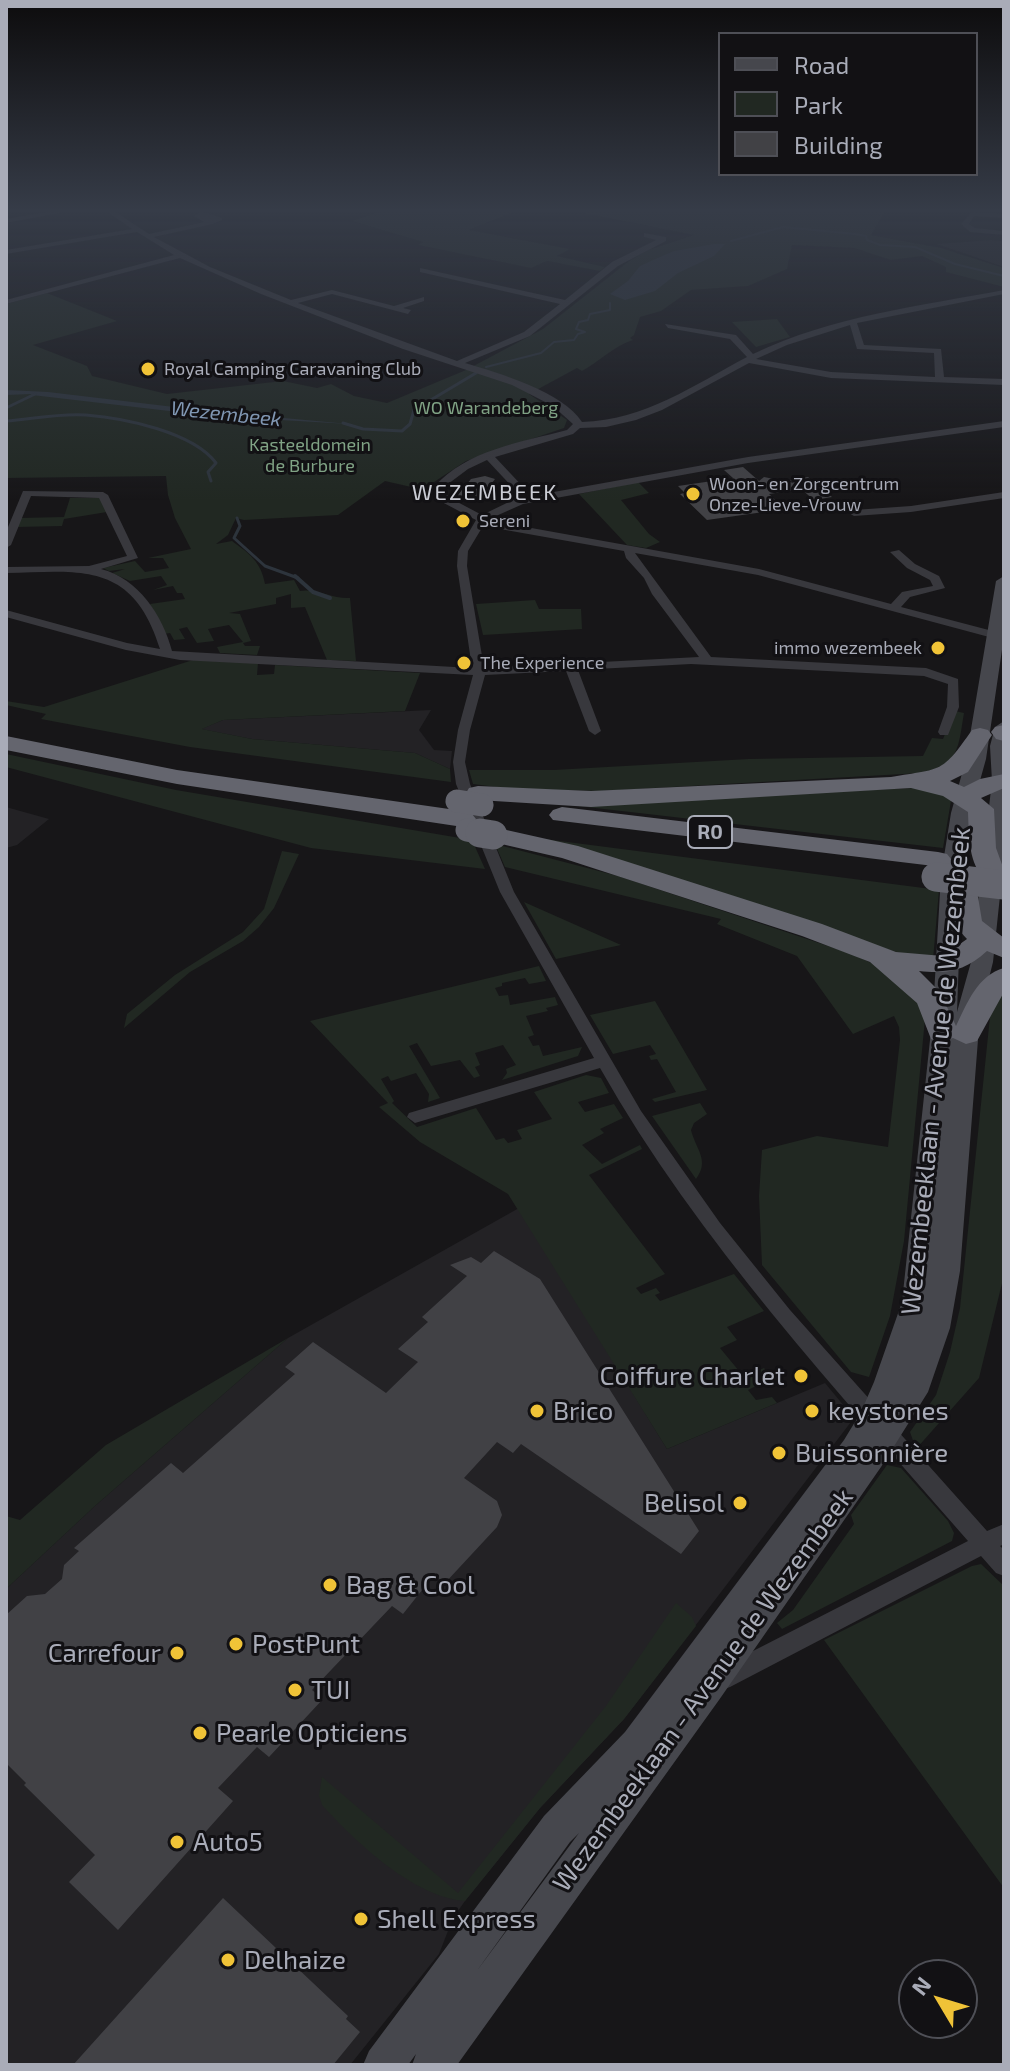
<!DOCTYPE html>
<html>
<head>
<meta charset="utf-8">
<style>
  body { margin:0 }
  #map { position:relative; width:1010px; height:2071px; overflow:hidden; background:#171618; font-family:"Exo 2",sans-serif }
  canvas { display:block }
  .frame { position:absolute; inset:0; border:8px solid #a9acb8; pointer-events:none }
  .legend { position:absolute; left:718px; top:32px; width:260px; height:144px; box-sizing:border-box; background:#121114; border:2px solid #4e4f56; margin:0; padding:10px 14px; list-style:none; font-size:24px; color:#a9acb8 }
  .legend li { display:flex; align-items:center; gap:16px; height:40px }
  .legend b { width:40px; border:2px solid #4e4f56 }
  .north { position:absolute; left:898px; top:1959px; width:80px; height:80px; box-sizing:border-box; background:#121114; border:2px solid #4e4f56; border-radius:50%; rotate:308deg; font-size:22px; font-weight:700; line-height:32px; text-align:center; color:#a9acb8 }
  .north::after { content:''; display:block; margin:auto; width:28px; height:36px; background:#f0c337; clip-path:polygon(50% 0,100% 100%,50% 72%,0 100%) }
</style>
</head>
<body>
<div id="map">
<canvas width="1010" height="2071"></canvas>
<div class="frame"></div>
<ul class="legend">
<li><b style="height:10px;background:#46474d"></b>Road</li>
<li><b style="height:22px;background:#212822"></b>Park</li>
<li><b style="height:22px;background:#414145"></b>Building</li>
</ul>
<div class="north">N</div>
</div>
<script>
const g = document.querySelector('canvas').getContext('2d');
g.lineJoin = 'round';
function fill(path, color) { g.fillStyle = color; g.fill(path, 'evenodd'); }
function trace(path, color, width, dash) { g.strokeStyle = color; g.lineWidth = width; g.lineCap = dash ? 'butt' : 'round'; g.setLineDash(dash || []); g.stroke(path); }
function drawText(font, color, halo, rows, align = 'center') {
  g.font = font + ' "Exo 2",sans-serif'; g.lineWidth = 6; g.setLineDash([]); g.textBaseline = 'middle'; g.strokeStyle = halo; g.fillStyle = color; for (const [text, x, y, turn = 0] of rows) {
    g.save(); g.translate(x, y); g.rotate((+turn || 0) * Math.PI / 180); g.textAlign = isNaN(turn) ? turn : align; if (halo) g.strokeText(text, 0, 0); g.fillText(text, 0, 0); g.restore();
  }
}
fill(new Path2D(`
  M 991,240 L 1004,241 L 1004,267 L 937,244 Z
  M 431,710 L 419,730 L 434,750 L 452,751 L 450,769 L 415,753 L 252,739 L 201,729 L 223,720 Z
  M 6,807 L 49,819 L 17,845 L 6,848 Z
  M 519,1208 L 667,1449 L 825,1383 L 854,1418 L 624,1719 L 540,1808 L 465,1901 L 453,1918 L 439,1954 L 350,2065 L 6,2065 L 6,1589 L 96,1505 L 288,1338 Z`), '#232225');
fill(new Path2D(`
  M 383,211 L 515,211 L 469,230 L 570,249 L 557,256 L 605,267 L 600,271 L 547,261 L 531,268 L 418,245 L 423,242 L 352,221 Z
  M 574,211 L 885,211 L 871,235 L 941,248 L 1004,268 L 1004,287 L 946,272 L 946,267 L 922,256 L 891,260 L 854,248 L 792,245 L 787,269 L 748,286 L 691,290 L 661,311 L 640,317 L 634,335 L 630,338 L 633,340 C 615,345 599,362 582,371 L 577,368 L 529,394 L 567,420 L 564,428 L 466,461 L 431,484 L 429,491 L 385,481 L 338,515 L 244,520 L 236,518 L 228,535 L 216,544 L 232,541 C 250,554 261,562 265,584 L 294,580 L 300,591 C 317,588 332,599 350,598 L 356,661 L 327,660 L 305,607 L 291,608 L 291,594 L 276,598 L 276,604 L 229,613 L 240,614 L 251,641 L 243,643 L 245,646 L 260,646 L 257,655 L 220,653 L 217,647 L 243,642 L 229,625 L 208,629 L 214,641 L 197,643 L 187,627 L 179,629 L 185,639 L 174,640 L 170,633 L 164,634 L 150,604 L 185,599 L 182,593 L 177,593 L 173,586 L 153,590 L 167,585 L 161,576 L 130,581 L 112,573 L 125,569 L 109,571 L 103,568 L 135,561 L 145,572 L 169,568 L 163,558 L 148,558 L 191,549 L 175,518 L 168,495 L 166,476 L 6,478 L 6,304 L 47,293 L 117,321 L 33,345 L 87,366 L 92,376 L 167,394 L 283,381 L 317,388 L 331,384 L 354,396 L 387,403 L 466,370 L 543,329 L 629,261 L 648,250 L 694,235 Z
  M 777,319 L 790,337 L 756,347 L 732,322 Z
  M 638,482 L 649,493 L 621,500 L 649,534 L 660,542 L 646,548 L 627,545 L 579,494 Z
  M 70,498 L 100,498 L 107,512 L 64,519 L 62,526 L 16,527 L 20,518 L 64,517 Z
  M 535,600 L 539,609 L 581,609 L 582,629 L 483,635 L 476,604 Z
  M 193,660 L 258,663 L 257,675 L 274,674 L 275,665 L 420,673 L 405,711 L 223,720 L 202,729 L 252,739 L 415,753 L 450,769 L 451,782 L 190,747 L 41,719 L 46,714 L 6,705 L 6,701 L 44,707 Z
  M 955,711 L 964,713 C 958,748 960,764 921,773 L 601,791 L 512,789 L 473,784 L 469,770 L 554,770 L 749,759 L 923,756 L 932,738 L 943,739 Z
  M 6,754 L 176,790 L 472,840 L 485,869 L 311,848 L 6,767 Z
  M 916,788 L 952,795 L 943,848 L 552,803 Z
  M 521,836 L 939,890 L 933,960 L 916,958 Z
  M 495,844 L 618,876 L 852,954 L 878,966 L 926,1008 L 904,1241 L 890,1316 L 869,1377 L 851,1372 L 762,1265 L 759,1196 L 762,1150 L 817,1136 L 888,1147 L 900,1040 L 899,1027 L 894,1016 L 853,1034 L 797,956 L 717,924 L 721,919 L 505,867 Z
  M 282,851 L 299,854 L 274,908 L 259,927 L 243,941 L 190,972 L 124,1028 L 127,1014 L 175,975 L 243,932 L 264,909 Z
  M 524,902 L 621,945 L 556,959 Z
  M 539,966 L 546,981 L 529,984 L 525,978 L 502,983 L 502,986 L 495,988 L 499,996 L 508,995 L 510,1005 L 555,997 L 558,1005 L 546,1008 L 548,1011 L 526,1016 L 534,1035 L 528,1037 L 533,1046 L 539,1045 L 543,1056 L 582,1047 L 578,1056 L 502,1080 L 507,1073 L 506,1069 L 516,1065 L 503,1045 L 475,1053 L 480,1065 L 475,1067 L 480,1076 L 474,1078 L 460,1060 L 431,1066 L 417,1043 L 409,1046 L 440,1098 L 428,1102 L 429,1094 L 416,1073 L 391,1081 L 388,1076 L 381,1079 L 394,1101 L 392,1103 L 417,1127 L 476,1108 L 496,1140 L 504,1138 L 508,1143 L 522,1139 L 517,1130 L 552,1119 L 534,1092 L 586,1075 L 601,1078 L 609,1093 L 578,1102 L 585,1112 L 614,1104 L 623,1118 L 600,1129 L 604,1133 L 582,1145 L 602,1164 L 640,1145 L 642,1149 L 589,1175 L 665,1274 L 636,1288 L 641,1294 L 656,1288 L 660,1293 L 655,1295 L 660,1301 L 734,1274 L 764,1311 L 727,1327 L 737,1340 L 720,1348 L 744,1377 L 764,1368 L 772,1378 L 748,1390 L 756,1400 L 772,1397 L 777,1403 L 667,1449 L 508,1194 L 420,1142 L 379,1107 L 388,1103 L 310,1021 Z
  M 1004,984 L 1004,1275 L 979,1378 L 916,1449 L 910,1432 L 936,1395 L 950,1352 L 960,1308 L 991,1007 Z
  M 655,1001 L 707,1090 L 655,1102 L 652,1099 L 676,1092 L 657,1059 L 651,1060 L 649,1056 L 656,1054 L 650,1045 L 613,1054 L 590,1015 Z
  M 700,1103 L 707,1114 L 694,1123 L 691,1130 C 696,1150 710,1160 696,1179 L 652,1116 Z
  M 288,1338 L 96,1505 L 6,1589 L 6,1516 L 20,1520 L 106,1445 Z
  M 887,1465 L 901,1468 L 948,1521 L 954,1533 L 952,1541 L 782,1629 L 777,1623 L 793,1610 L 854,1524 L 851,1515 Z
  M 981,1564 L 1004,1586 L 1004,1888 L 824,1640 L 972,1566 Z
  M 676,1603 L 692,1617 L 696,1626 L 624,1719 L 540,1808 L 465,1901 C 413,1897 356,1842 322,1805 L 319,1795 L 322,1777 L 458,1893 L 606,1706 Z`), '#212822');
fill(new Path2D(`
  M 714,244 L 725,244 L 714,256 L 678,273 L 655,291 L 625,300 L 610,294 L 628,281 L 640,266 L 653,260 L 674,251 Z
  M 6,390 C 22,391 34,391 48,392 L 208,411 L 349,424 L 212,416 L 32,395 L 31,394 L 6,395 Z`), '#2d343c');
trace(new Path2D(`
  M 731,241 L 783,227 L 855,234 L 866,236 L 867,240 L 880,245 L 915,247 L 955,264 L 1004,276
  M 486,367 L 541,353 L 554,342 L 574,340 L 578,334 L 585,332 L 576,329 L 579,322 L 588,320 L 590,314 L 610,310 L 610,303`), '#2d343c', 2);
trace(new Path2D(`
  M 6,408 L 35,394
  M 6,421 C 32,419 60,413 86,415 C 124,418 193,432 216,463 L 208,472 L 211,481
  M 343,423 L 363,429 L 402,431 L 410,424 L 414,410 L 476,373
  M 237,518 L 240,526 L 234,538 L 265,566 L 298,578`), '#2d343c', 3);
trace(new Path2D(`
  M 295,576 L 313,592 L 330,598`), '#2d343c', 4);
fill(new Path2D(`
  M 743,467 L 759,481 L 764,477 L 794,483 L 790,480 L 808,477 L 832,497 L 814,500 L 801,489 L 769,494 L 785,509 L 707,520 L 680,494 L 685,493 L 678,486 L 733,478 L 724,470 Z
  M 485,476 L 495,479 L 479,500 L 456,497 L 471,479 Z
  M 494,1251 L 540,1279 L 699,1531 L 681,1554 L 521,1444 L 513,1453 L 497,1442 L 464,1478 L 497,1501 L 502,1515 L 497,1527 L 445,1583 L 434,1575 L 403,1614 L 392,1606 L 312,1690 L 323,1699 L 269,1757 L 257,1747 L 218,1788 L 233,1801 L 118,1930 L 69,1882 L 95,1855 L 24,1785 L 26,1783 L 6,1763 L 6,1615 L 27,1596 L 45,1594 L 62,1579 L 64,1565 L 79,1551 L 74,1548 L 171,1463 L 183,1473 L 295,1374 L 285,1367 L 313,1342 L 386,1393 L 418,1362 L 398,1349 L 428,1322 L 422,1317 L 467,1276 L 450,1265 L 471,1257 L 481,1263 Z
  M 223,1898 L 348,2016 L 346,2019 L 360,2032 L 333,2065 L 73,2065 Z`), '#414145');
fill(new Path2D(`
  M 52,211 L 69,211 L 6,223 L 6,219 Z
  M 106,211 L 114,211 L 149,234 L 204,222 L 194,216 L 201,211 L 222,218 L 222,220 L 213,224 L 154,237 L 210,267 L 291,300 L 332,290 L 394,306 L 424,297 L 424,301 L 403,308 L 411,310 L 408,314 L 332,294 L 298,303 L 457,361 L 524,332 L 560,304 L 420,272 L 420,268 L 565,300 L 612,262 L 656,240 L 644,237 L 644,233 L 666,237 L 666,241 L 618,266 L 530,336 L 465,363 C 499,373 563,392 582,422 C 645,420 694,385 747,357 L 730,339 L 668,328 L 665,324 L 736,335 L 753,354 C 832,316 920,306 1004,290 L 1004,294 L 857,323 L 864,345 L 941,349 L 944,377 L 1004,379 L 1004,385 L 831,378 L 749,363 L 662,410 L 636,420 L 606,427 L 580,428 L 573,434 L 495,457 L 526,490 L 526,497 L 748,457 L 1004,421 L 1004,427 L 748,463 L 523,504 L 487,520 L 759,569 L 891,604 L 902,592 L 933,586 L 930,580 L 907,568 L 890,552 L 899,550 L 915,564 L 939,576 L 945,588 L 910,597 L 901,607 L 1004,634 L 1004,641 L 758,575 L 635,553 L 711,657 L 926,668 L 958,679 L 959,707 L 948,735 L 940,735 L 938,732 L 947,707 L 948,684 L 924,676 L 691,664 L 578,670 L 601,731 L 595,735 L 589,731 L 566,671 L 485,675 L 470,730 L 465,762 L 470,784 L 514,892 L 641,1111 L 720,1223 L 790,1310 L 987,1531 L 1004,1524 L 1004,1544 L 1000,1546 L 1004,1550 L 1004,1576 L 996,1573 L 981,1556 L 730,1687 L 722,1690 L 714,1687 L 710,1679 L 714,1671 L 968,1541 C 837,1390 699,1243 600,1068 L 415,1123 L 407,1117 L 409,1113 L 594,1058 L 500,892 L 456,784 L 453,762 L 458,730 L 473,675 L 180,660 L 126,650 L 6,617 L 6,610 L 127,643 L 160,649 C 133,561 81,571 6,573 L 6,567 L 89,566 L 127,556 L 99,498 L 31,496 L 11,545 L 6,548 L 6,532 L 23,491 L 103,492 L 108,495 L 138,558 L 101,569 C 138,578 163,616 172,651 L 472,668 L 457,566 L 458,551 L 476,520 L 440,501 L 434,487 C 466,450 522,442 567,430 L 573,424 L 553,406 L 512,385 L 403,349 L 261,294 L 180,258 L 6,304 L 6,300 L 174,255 L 137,232 L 6,254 L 6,250 L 132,229 ZM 850,325 L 857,349 L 934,353 L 935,377 L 831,372 L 756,359 L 787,345 ZM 487,460 L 517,492 L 515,499 L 482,515 L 448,497 L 444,487 L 468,469 ZM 483,526 L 624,551 L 626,558 L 644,578 L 652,594 L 699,657 L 484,668 L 467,566 L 468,551 Z
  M 972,212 L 1004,214 L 1004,218 L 974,216 L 969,224 L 975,228 L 1004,231 L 1004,235 L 970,232 L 961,224 Z
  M 1004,492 L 1004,498 L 911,512 L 854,516 L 849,513 L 854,510 L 911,506 Z`), '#38383d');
fill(new Path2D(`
  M 1004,576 L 1004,636 L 986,759 L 971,813 L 962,875 L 957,1012 L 971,962 L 992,781 L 990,746 L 995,727 L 1004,721 L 1004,858 L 993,962 L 980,1014 L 960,1271 L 950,1328 L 928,1392 L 881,1467 L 719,1700 L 457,2065 L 412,2065 L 416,2054 L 408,2065 L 363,2065 L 369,2051 L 544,1816 L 625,1732 L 844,1440 L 861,1412 L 874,1382 L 902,1302 L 933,1012 L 941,875 L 951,813 L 966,759 L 996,581 ZM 579,1833 L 476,1972 L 570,1842 Z`), '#46474d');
fill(new Path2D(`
  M 1004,725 L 1004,741 L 996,739 L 991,732 L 995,727 Z
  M 980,728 L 988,730 L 992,735 L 968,772 L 950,781 L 964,787 L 980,779 L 1004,774 L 1004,788 L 981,798 L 994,809 L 996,848 L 1004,870 L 1000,877 L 982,877 C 968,858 969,834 968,812 L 943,796 L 911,788 L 591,807 L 478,800 L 469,798 L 466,793 L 469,788 L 478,786 L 591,791 L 891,777 C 943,768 941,774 972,730 Z
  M 6,736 L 177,770 L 463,811 L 472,814 L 476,819 L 472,824 L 463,827 L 177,784 L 6,750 Z
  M 562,807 L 938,852 L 947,854 L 951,859 L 964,860 L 975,879 L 982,921 L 1004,938 L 1004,958 L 987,951 C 965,971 948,974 919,971 L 940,992 L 956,1026 C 967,1003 978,975 1004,968 L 1004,992 L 977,1041 L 966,1044 L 953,1038 L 942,1042 L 931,1039 L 917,1003 L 870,962 L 802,936 L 562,858 L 484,840 L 480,835 L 484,830 L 493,827 L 578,846 L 822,924 L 896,952 L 943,956 L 967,939 C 947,919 955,891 942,867 L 553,820 L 549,815 L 553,810 Z`), '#64656e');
trace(new Path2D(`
  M 457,801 L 482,805
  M 467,830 L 491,835`), '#64656e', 23);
trace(new Path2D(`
  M 480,833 L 493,835
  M 936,877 L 1004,885`), '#64656e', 29);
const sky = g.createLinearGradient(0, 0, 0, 501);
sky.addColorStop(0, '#0d0c0d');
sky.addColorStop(0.42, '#363c48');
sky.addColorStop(1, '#363c4800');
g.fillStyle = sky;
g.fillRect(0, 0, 1010, 501);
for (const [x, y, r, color] of [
  [148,369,8,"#f0c337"],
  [693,494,8,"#f0c337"],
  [463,521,8,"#f0c337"],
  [938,648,8,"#f0c337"],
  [464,663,8,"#f0c337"],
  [801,1376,8,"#f0c337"],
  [537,1411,8,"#f0c337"],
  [812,1411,8,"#f0c337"],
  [779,1453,8,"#f0c337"],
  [740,1503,8,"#f0c337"],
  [330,1585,8,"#f0c337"],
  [236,1644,8,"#f0c337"],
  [177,1653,8,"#f0c337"],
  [295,1690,8,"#f0c337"],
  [200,1733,8,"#f0c337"],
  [177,1842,8,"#f0c337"],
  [361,1919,8,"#f0c337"],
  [228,1960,8,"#f0c337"]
]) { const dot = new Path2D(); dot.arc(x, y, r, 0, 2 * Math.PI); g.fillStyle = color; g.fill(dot); trace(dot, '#121114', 3); }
drawText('18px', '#a9acb8', '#121114', [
  ["Royal Camping Caravaning Club",164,369],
  ["Woon- en Zorgcentrum",709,484],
  ["Onze-Lieve-Vrouw",709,505],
  ["Sereni",479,521],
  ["immo wezembeek",922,648,"right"],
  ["The Experience",480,663]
], 'left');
drawText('18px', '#80a385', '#121114', [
  ["WO Warandeberg",486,408],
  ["Kasteeldomein",310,445],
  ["de Burbure",310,466]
]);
drawText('italic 20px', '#8097b3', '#121114', [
  ["Wezembeek",226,414,6]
]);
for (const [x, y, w] of [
  [710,832,44]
]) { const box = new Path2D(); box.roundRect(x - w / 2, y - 16, w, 32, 6); g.fillStyle = '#121114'; g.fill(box); trace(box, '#a9acb8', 2); }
drawText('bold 20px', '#a9acb8', null, [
  ["R0",710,832]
]);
g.letterSpacing = '2px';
drawText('22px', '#caccd4', '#121114', [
  ["WEZEMBEEK",485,493]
]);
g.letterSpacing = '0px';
drawText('26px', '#a9acb8', '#121114', [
  ["Wezembeeklaan - Avenue de Wezembeek",936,1071,-84],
  ["Wezembeeklaan - Avenue de Wezembeek",703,1690,-54]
]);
drawText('26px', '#a9acb8', '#121114', [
  ["Coiffure Charlet",785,1376,"right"],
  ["Brico",553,1411],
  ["keystones",828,1411],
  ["Buissonnière",795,1453],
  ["Belisol",724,1503,"right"],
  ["Bag & Cool",346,1585],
  ["PostPunt",252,1644],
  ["Carrefour",161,1653,"right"],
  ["TUI",311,1690],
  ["Pearle Opticiens",216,1733],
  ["Auto5",193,1842],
  ["Shell Express",377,1919],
  ["Delhaize",244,1960]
], 'left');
</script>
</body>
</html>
